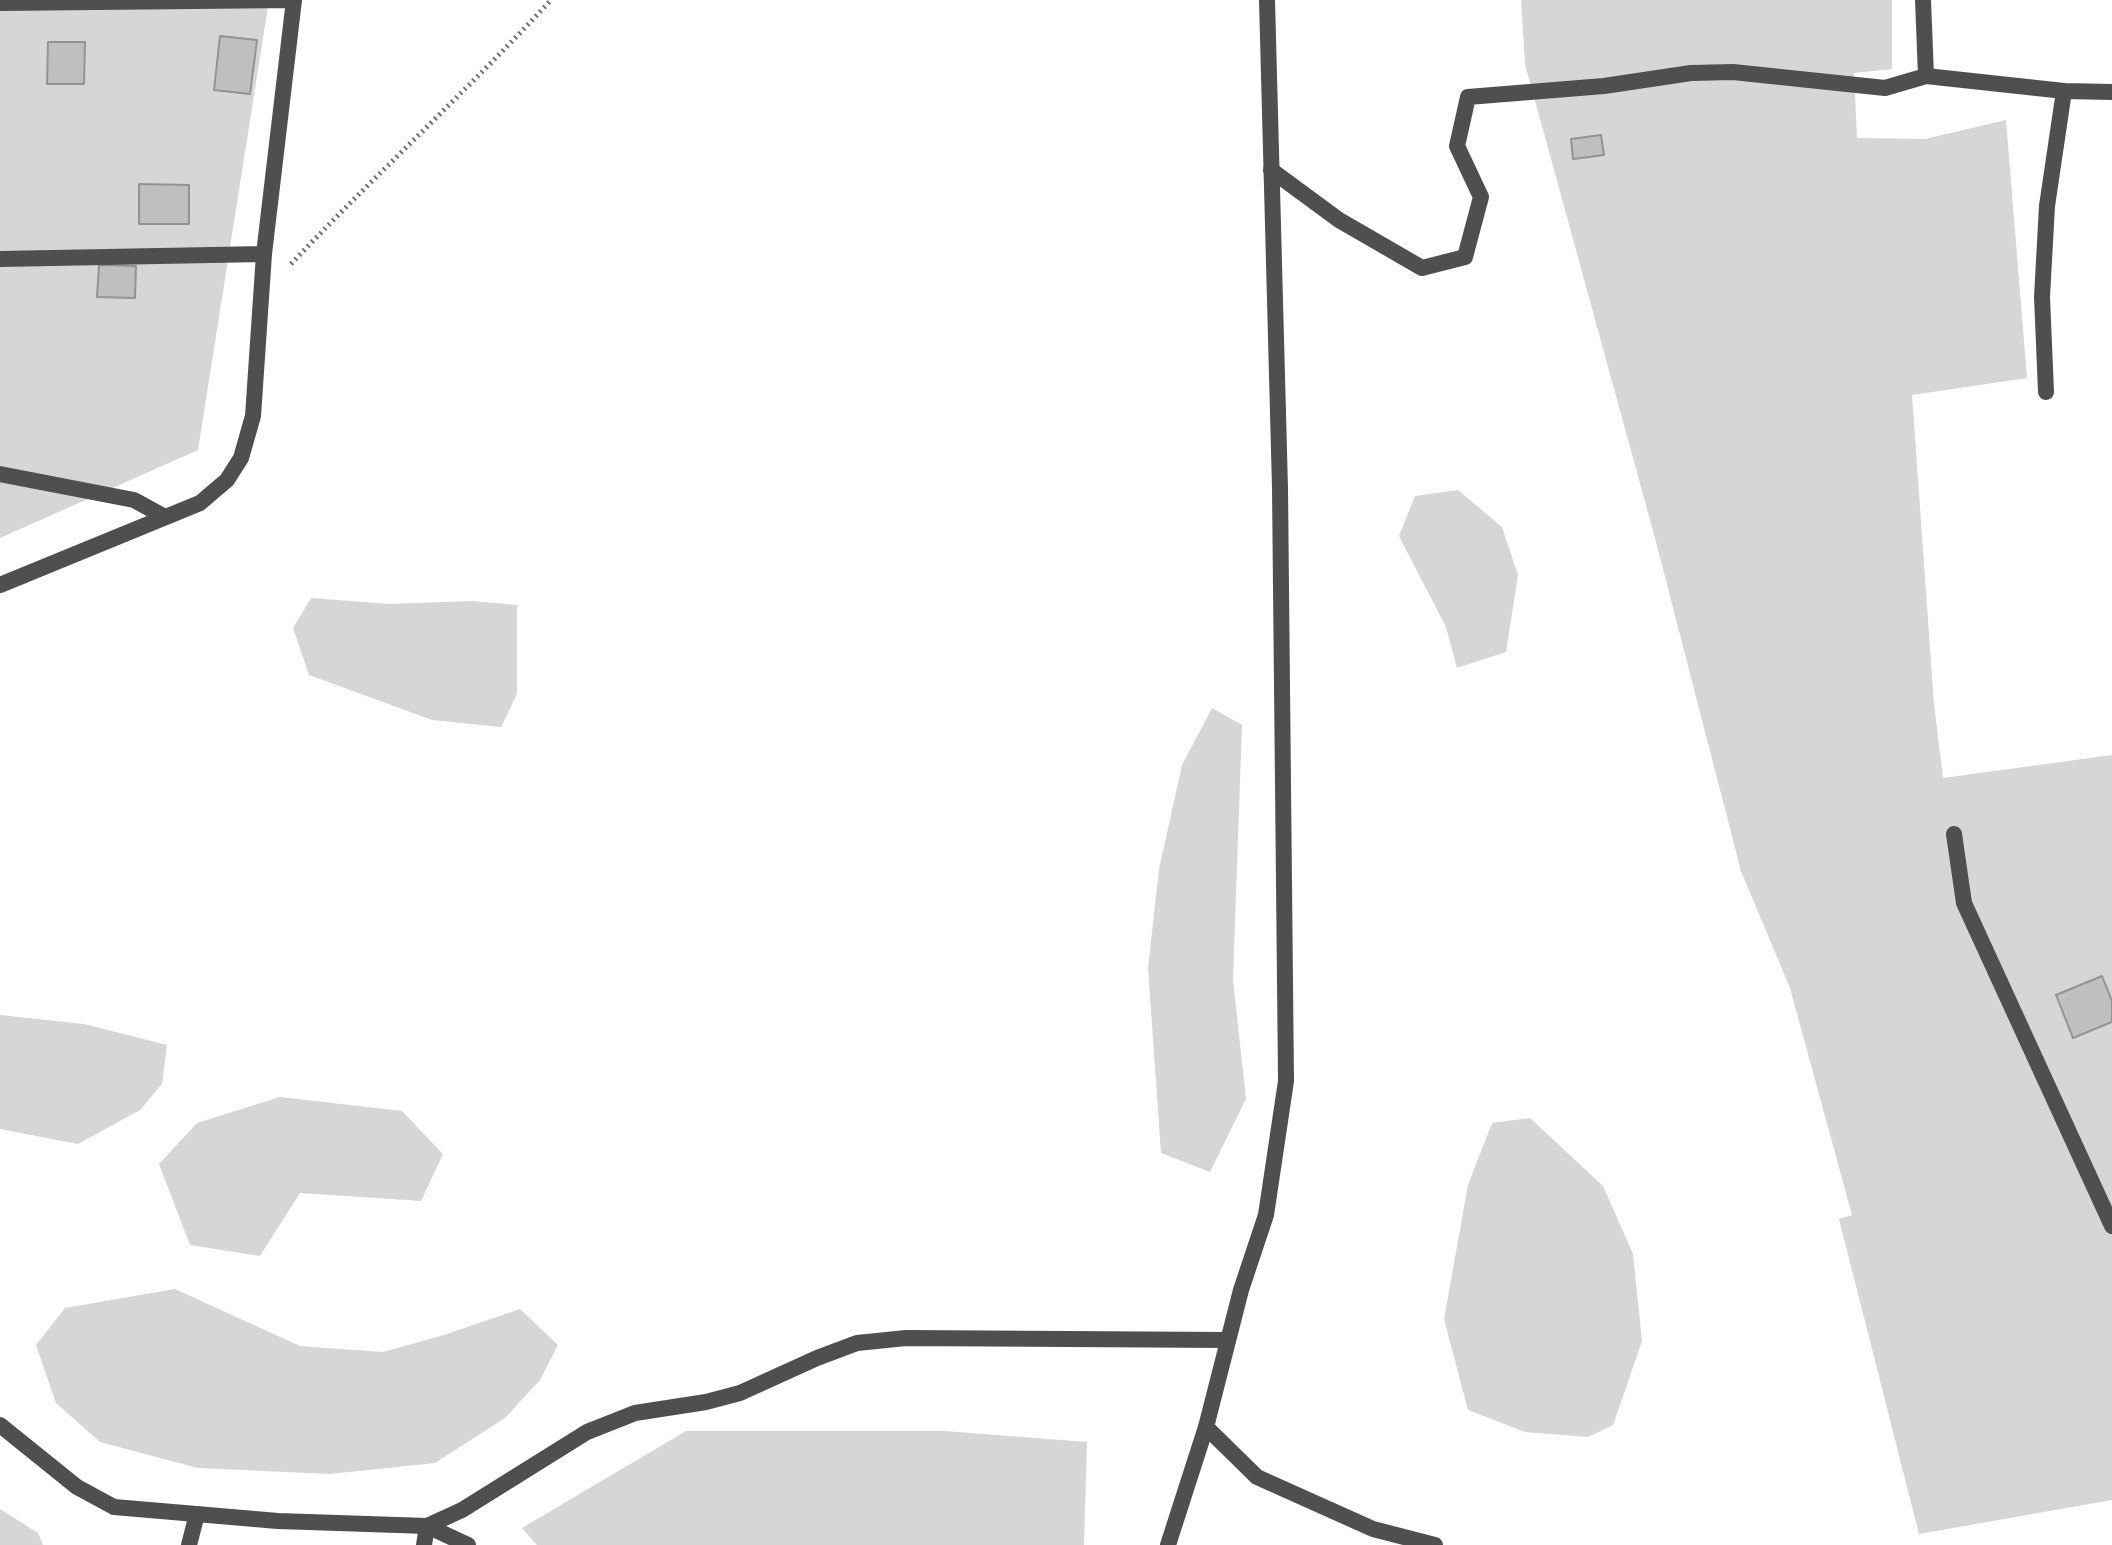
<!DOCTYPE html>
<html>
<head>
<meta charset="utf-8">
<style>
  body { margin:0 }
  canvas { display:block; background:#fff }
</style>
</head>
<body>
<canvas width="2112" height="1545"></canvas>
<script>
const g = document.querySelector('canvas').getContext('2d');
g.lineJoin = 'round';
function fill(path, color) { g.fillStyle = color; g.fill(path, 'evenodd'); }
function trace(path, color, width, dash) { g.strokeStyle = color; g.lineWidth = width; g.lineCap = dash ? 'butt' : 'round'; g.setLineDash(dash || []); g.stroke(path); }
fill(new Path2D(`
  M 0,0 L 269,0 L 198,450 L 0,538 Z
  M 1521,0 L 1892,0 L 1892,69 L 1854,73 L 1857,138 L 1925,139 L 2006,120 L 2027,378 L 1912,395 L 1934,704 L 1943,778 L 2112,755 L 2112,1500 L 1919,1534 L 1839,1219 L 1852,1215 L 1790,988 L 1741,871 L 1655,538 L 1525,64 Z
  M 1458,490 L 1502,527 L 1518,575 L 1506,652 L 1457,668 L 1446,627 L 1399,536 L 1415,496 Z
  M 311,598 L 389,604 L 472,601 L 517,605 L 517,694 L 501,727 L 432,720 L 309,675 L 293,628 Z
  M 1212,708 L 1242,725 L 1233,980 L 1246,1099 L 1210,1172 L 1161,1153 L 1148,968 L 1159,869 L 1182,765 Z
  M 0,1015 L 84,1024 L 167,1045 L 162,1084 L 140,1110 L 78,1144 L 0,1129 Z
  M 280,1097 L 402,1111 L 443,1154 L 421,1201 L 300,1193 L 260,1256 L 190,1245 L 159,1164 L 197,1123 Z
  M 1530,1118 L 1603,1186 L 1633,1254 L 1642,1341 L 1613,1425 L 1588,1437 L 1525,1432 L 1468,1410 L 1444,1319 L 1468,1185 L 1492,1123 Z
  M 175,1289 L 300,1346 L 383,1352 L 444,1335 L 520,1309 L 558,1345 L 540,1380 L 505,1418 L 435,1463 L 330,1474 L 198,1468 L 100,1442 L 56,1403 L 36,1345 L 65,1308 Z
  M 686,1431 L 945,1431 L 1087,1442 L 1084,1545 L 537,1545 L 522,1528 Z
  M 0,1509 L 38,1533 L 43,1545 L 0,1545 Z`), '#d6d6d6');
const building = new Path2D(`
  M 220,36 L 257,40 L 250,94 L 214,90 Z
  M 48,42 L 85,42 L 84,84 L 47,84 Z
  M 1601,135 L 1604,155 L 1573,159 L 1571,139 Z
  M 139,184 L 189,185 L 189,224 L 139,224 Z
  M 99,265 L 136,266 L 135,298 L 97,297 Z
  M 2102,976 L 2112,1001 L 2112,1022 L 2073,1038 L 2056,995 Z`);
fill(building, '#bfbfbf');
trace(building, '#939393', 2);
trace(new Path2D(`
  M 291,264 C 376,174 467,91 551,0`), '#717171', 5, [2, 4]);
trace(new Path2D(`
  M 1923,0 L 1926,76
  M 1271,170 L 1339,220 L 1422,268 L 1465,257 L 1481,197 L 1457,146 L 1468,97 L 1604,86 L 1691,73 L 1733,72 L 1885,88 L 1926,76 L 2064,91 L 2112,92
  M 2046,392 L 2042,297 L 2047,206 L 2064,91
  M 0,474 L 134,500 L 165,517
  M 1954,834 L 1964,903 L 2112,1226
  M 189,1545 L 197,1514
  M 424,1545 L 427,1526 L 468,1545`), '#4f4f4f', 16);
trace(new Path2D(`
  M 0,3 L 291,0
  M 0,259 L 264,254
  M 0,585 L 200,503 L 227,480 L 241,458 L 253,416 L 264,254 L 294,0
  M 0,1425 L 77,1487 L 114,1507 L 278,1521 L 427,1526 L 462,1510 L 587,1432 L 635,1413 L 706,1402 L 740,1393 L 817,1358 L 857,1343 L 906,1338 L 1228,1340
  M 1168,1545 L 1206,1427 L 1257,1477 L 1373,1529 L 1435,1545`), '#4f4f4f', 16);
trace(new Path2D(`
  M 1206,1427 L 1241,1290 L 1266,1215 L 1286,1081 L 1280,488 L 1267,0`), '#4f4f4f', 16);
</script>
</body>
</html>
